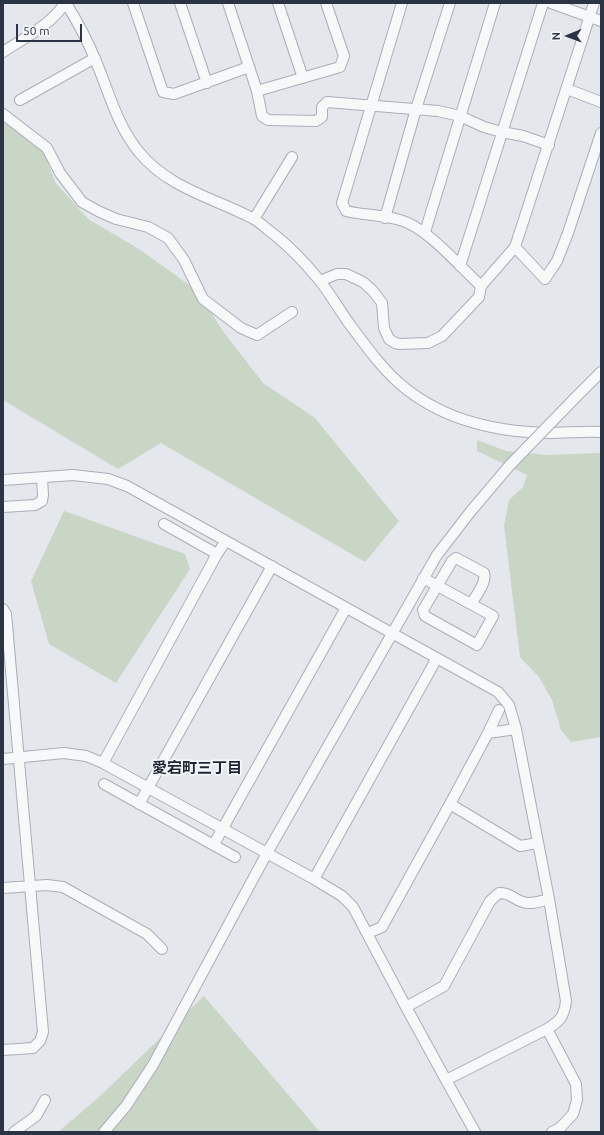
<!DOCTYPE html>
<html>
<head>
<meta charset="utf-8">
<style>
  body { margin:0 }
  #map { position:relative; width:604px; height:1135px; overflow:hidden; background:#e4e7ec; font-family:Ubuntu,sans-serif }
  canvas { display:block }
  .frame { position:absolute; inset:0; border:4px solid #2b3445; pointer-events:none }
  .north { position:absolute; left:548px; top:16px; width:40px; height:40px; -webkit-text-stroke:3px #f4f6f9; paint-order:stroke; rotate:269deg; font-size:11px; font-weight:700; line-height:16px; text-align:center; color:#2b3445 }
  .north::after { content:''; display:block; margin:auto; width:14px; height:18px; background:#2b3445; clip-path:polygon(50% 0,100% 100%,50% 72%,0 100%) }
  .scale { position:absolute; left:16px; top:24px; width:66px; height:18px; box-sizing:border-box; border:2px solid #2b3445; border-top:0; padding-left:5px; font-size:12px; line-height:14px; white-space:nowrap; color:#2b3445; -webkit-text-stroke:3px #f4f6f9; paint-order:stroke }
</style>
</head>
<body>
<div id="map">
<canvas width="604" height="1135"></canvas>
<div class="frame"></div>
<div class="north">N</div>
<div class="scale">50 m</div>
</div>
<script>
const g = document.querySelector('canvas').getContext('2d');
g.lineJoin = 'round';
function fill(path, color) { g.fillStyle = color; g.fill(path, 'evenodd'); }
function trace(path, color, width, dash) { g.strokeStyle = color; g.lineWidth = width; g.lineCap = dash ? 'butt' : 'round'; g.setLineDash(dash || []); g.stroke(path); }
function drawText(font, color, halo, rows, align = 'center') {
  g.font = font + ' Ubuntu,"Noto Sans JP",sans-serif'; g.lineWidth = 3.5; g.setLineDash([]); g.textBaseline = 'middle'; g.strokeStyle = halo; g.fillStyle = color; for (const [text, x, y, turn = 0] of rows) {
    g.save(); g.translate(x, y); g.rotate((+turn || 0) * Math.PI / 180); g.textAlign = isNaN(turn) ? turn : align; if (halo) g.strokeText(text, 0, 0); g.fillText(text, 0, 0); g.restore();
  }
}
fill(new Path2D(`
  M 3,120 L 43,148 L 55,182 L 88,219 L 139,249 L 199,292 L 222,330 L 263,383 L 315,418 L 399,521 L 365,562 L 161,443 L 118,469 L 3,400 Z
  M 477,440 L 506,451 L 547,455 L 601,453 L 601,737 L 571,742 L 561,730 L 552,700 L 539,677 L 520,657 L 504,525 L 509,500 L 523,487 L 527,475 L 477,451 Z
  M 64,511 L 185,554 L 190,569 L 116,683 L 49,644 L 31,581 Z
  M 204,996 L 320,1132 L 58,1132 L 99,1097 Z`), '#c9d6c5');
const minor = new Path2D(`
  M 66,3 C 77,21 87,39 95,59 C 108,89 117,126 139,152 C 168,188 214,198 252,218 C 261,223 268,230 276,236 C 292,249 307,265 320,281 C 331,295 340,311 351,326 C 366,346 380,366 399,383 C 441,420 495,432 549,433 C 567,433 584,431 601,432
  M 133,3 L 163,92 L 174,94 L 249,67
  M 180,3 L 207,83
  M 228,3 L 257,91 L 262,116 L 268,120 L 316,121 L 322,117 L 322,107 L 327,102 L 438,111 L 460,116 L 484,127 L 502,132 L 523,136 L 549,145
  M 278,3 L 303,78
  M 402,3 L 342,203 L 346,211 C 363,215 383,215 400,220 C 427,227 460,267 481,286
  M 551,3 L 601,21
  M 3,52 C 24,38 51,25 65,3
  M 567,89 L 601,102
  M 257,91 L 340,67 L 344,56 L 326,3
  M 20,100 L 95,58
  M 3,114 L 47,148 L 60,173 L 82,202 L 98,211 L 116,219 L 148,227 L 168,238 L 184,260 L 203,299 L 241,328 L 257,335 L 292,312
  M 385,218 L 416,109 L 450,3
  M 254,219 L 292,157
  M 425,232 L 495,3
  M 515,247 L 545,279 L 557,261 L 568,233 L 601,133
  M 460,266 L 543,3
  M 320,281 L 337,274 L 346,274 L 363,282 L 373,291 L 382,303 L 384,328 L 389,339 L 395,343 L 400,344 L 428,343 L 442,336 L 479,297 L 481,286 L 515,247 L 594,3
  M 576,397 L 601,372
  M 3,480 L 73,475 L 108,479 L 127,486 C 251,555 375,623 498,692 L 509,705 L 516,729 L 549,899 L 566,1001 C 564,1017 560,1021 547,1029 L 446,1080 L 406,1007 L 353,907 L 342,896 L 314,879 L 103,763 L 86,756 L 64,753 L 3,759
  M 3,507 L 35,505 L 42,501 L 43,495 L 42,478
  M 164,524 L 217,554
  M 423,578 L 493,616 L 477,645 L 425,616 L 423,610 L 452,561 L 456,558 L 484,573 C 487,582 476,596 471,604
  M 3,609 L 6,614 L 43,1032 L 40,1041 L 33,1048 L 3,1050
  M 488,733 L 499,710
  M 103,763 L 217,554 L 226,541
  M 104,784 L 235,857
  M 139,804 L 272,566
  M 450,804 L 520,846 L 538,843
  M 214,844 L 346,608
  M 314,879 L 437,658
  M 3,888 L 47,885 L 63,887 L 147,934 L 162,949
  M 368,933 L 382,927 L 450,804 L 488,733 L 516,729
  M 406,1007 L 444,986 L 490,901 L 499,893 C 512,893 512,899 523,902 C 532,905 541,901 549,899
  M 547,1029 L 576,1084 L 577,1100 L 573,1114 L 560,1128 L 552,1132
  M 446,1080 L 475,1132
  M 14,1132 L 36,1116 L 45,1100
  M 104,1132 L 126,1106 L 153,1065 L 267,853 L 437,555 L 471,511 L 510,465`);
trace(minor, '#a9aeb7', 12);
trace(minor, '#f7f8fa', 10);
const minorBridge = new Path2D(`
  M 510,465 L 576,397`);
trace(minorBridge, '#a9aeb7', 12, []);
trace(minorBridge, '#f7f8fa', 10);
drawText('bold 15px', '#1d2536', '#f4f6f9', [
  ["愛宕町三丁目",197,768]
]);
</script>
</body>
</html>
